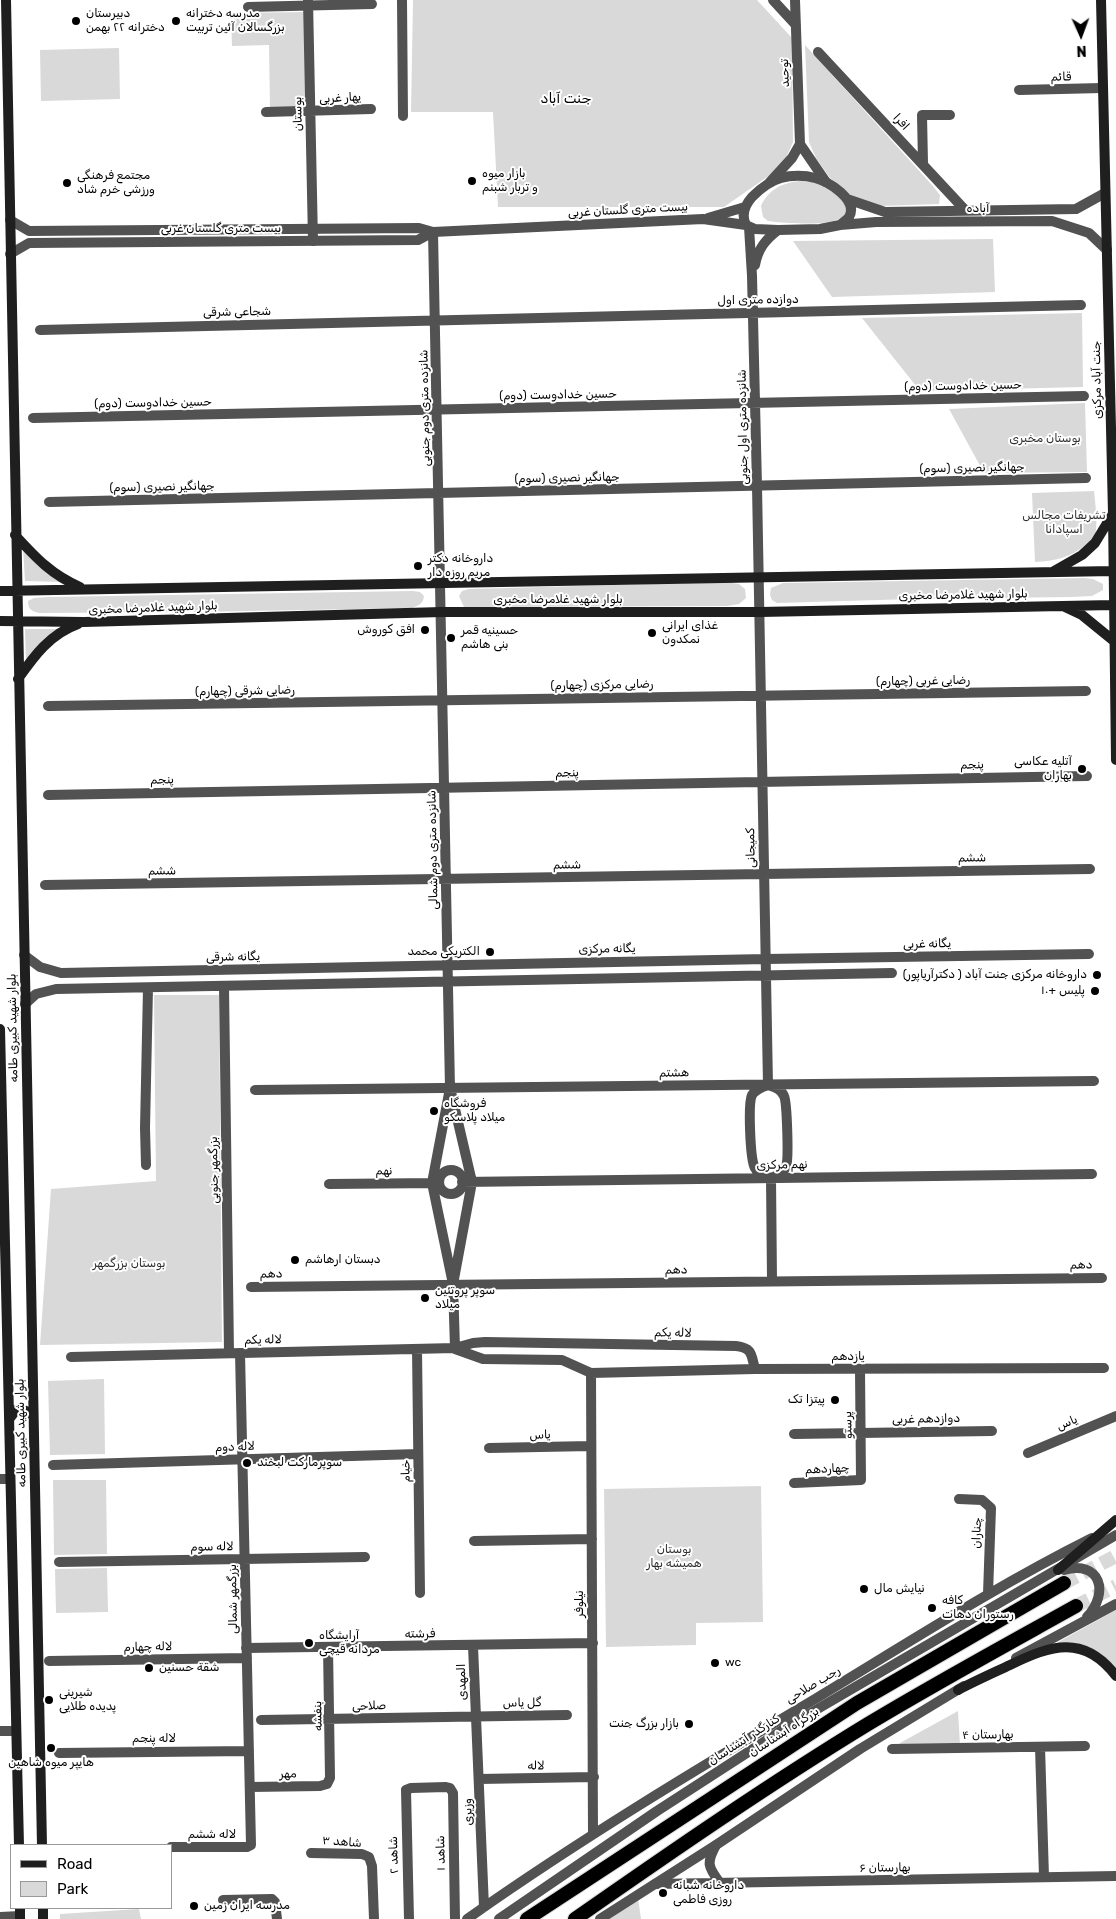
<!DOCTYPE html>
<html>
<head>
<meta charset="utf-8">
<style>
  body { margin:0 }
  #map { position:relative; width:1116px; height:1919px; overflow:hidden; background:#fff; font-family:Rubik,sans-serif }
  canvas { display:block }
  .legend { position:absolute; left:10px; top:1844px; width:162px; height:65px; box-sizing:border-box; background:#fff; border:1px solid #999; margin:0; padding:6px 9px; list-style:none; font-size:15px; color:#000 }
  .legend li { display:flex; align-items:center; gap:10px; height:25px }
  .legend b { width:25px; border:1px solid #999 }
  .north { position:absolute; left:1056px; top:10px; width:50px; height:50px; -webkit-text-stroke:4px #fff; paint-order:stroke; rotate:178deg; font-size:14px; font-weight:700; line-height:20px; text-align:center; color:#000 }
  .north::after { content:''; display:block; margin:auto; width:18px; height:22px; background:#000; clip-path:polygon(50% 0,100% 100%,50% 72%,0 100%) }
</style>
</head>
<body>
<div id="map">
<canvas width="1116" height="1919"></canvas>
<ul class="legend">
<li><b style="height:6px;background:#1f1f1f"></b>Road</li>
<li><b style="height:14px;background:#d9d9d9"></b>Park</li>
</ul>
<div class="north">N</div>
</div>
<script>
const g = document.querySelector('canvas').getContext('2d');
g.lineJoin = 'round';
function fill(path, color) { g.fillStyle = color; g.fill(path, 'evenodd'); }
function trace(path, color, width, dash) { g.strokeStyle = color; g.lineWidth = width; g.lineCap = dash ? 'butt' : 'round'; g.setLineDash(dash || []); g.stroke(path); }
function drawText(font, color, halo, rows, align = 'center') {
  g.font = font + ' Rubik,"Noto Naskh Arabic",sans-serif'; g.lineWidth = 4; g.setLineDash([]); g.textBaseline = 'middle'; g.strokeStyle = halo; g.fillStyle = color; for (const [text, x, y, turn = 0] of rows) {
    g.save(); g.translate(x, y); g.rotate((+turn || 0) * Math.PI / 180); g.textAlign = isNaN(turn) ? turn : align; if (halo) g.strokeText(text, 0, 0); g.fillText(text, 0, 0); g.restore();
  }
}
fill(new Path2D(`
  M 413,0 L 757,0 L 792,38 L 793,142 L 786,158 L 770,175 L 724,207 L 498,207 L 493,112 L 411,112 Z
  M 306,12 L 308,108 L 270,109 L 269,45 L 232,46 L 231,13 Z
  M 805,45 L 932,185 L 940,195 L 939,204 L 880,206 L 852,196 L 830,178 L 816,158 L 809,142 Z
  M 119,48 L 120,99 L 41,101 L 40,50 Z
  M 799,181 L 818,182 L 838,193 L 847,208 L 844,216 C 830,227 793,223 775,222 L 768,221 L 763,217 L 761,206 C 768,190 782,183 799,181 Z
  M 993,239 L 995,292 L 832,297 L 793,241 Z
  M 1082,313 L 1083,387 L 920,391 L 862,318 Z
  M 1085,403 L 1087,472 L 984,473 L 949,409 Z
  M 1094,491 C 1095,502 1099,528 1094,538 C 1092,540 1088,543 1085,545 C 1070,558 1055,561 1035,562 L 1032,493 Z
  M 23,547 L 62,582 L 25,581 Z
  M 1084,578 L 1093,579 L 1103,584 L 1103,590 L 1092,596 L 1071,597 L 913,599 L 777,603 L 772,600 L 770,595 L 771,588 L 783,583 Z
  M 725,582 L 739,584 L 745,589 L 746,598 L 739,604 L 727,606 L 464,607 L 459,596 L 462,591 L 469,589 Z
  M 413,591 L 420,592 L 424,596 C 423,604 419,605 412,608 L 194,612 L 39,613 C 31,611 28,609 28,601 L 34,598 L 49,597 Z
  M 25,629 L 59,629 L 26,663 Z
  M 154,995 L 219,995 L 222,1342 L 40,1345 L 51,1189 L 156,1181 Z
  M 104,1379 L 105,1454 L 50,1455 L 48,1381 Z
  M 53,1480 L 106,1480 L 107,1554 L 54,1555 Z
  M 761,1486 L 763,1622 L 696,1623 L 696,1645 L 606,1647 L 604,1489 Z
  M 107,1568 L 108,1612 L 56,1613 L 55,1569 Z
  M 1116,1610 L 1116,1668 L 1102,1655 L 1053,1645 Z
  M 958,1711 L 960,1745 L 899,1747 L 900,1743 Z
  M 638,1898 L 641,1919 L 609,1919 Z
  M 139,1909 L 141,1919 L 60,1919 L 60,1914 Z`), '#d9d9d9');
trace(new Path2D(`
  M 1064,1583 L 1116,1556
  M 1076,1606 L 1116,1586`), '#d9d9d9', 14, [14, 7]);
const trunk = new Path2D(`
  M 527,1919 L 857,1703 L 1064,1583
  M 575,1919 C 671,1852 768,1785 868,1724 C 936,1683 1006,1645 1076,1606`);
trace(trunk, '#dbdbdb', 16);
trace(new Path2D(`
  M 308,0 L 313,241
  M 402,0 L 403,116
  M 773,0 L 796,25
  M 795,0 L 800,144 L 826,182
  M 248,7 L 372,4
  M 818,52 L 965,210
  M 1019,90 L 1102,88
  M 266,112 L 371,109
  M 923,163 L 922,115 L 950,115
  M 770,182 L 792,158 L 800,144
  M 749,227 L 752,276 L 757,486 L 768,1085
  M 433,232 L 450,1088 L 432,1183 L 453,1284 L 455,1348
  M 755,265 C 758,249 765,240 778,230
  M 40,330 L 1081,305
  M 33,418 L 1084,396
  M 49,502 L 1086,478
  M 48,706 L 1086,691
  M 48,795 L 1087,776
  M 45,885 L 1090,869
  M 24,955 L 40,967 L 61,973 L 766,959 L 1089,954
  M 224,987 L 229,1353
  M 25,1004 L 36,994 L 56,989 L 892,973
  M 768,1085 C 775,1087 781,1089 784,1096 C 787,1102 789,1160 786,1167 C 783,1173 777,1176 771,1178 C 764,1177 758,1175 755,1168 C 750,1160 748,1103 752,1095 C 756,1089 762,1087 768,1085 Z
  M 255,1090 L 1094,1081
  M 451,1092 L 472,1182 L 454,1279
  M 146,1165 L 145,1128 L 148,988
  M439 1182a12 12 0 1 1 24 0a12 12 0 1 1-24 0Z
  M 771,1178 L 772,1281
  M 462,1182 L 1092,1174
  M 329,1184 L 438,1183
  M 251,1287 L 1102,1278
  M 417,1349 L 420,1593
  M 455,1349 L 483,1359 L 562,1360 L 591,1373 L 755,1369 L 1104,1368
  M 71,1357 L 455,1348 L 473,1343 L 485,1342 L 736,1346 C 753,1348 751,1355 755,1369
  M 591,1373 L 593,1834
  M 794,1434 L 992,1431
  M 489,1448 L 591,1446
  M 1028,1453 L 1116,1416
  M 53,1465 L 418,1454
  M 0,1479 L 10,1479
  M 794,1483 L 861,1480 L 860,1370
  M 959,1499 L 982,1500 L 991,1508 L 988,1594
  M 474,1541 L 592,1539
  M 59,1562 L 365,1557
  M 473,1646 L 484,1907
  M 246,1648 L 593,1643
  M 49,1661 L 247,1658
  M 261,1720 L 567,1715
  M 0,1731 L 16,1731
  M 1040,1747 L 1044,1877
  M 892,1749 L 1085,1746
  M 59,1753 L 249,1751
  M 479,1779 L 594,1777
  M 250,1787 L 320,1786 L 327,1784 L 330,1778 L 328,1647
  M 716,1845 C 706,1863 708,1867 720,1883
  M 171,1847 L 247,1847 L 251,1845 L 240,1353
  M 311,1853 L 362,1854 L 369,1857 L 372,1866 L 374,1919
  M 655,1884 L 1116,1876
  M 223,1900 L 272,1899 L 275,1902 L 277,1919
  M 0,1917 L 20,1916
  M 409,1919 L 406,1790 L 411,1788 L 446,1787 L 450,1788 L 453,1793 L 455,1919
  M 467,1919 C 579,1840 697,1769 815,1699 C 906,1644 996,1586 1092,1538`), '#525252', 10);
trace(new Path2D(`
  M 847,199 L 885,212 L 1076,209 L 1105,193
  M 708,218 L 745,207
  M 10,220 L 29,231 L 419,228 L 433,232 L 703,219 L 746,225
  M 840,225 C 843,222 847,220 849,217 C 859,200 828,181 815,178 C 805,175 791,175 781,178 C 770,181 760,189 752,197 C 745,205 741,215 746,225 L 755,229 L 778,230 L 820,229 L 840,225 L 876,222 L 1052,221 L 1089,233 L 1107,250
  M 10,254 L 29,243 L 418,240 L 433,232
  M 1064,1570 C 1100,1560 1110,1592 1087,1617
  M 1016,1658 L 1116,1604
  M 499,1919 L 657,1811 L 790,1725 L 1116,1535
  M 600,1919 L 716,1845 L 860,1749 L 964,1686`), '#525252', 10);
trace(new Path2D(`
  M 6,0 L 42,1845
  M 1101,0 L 1113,514 L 1116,760
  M 15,535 C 36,558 52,575 80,587
  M 1054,571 L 1082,555 L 1095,543 L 1112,515
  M 0,591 L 1113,571 L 1116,573
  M 1065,607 L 1082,615 L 1114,641
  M 0,621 L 84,622 L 442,612 L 760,612 L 1113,605 L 1116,603
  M 18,679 C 34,656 50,634 78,624
  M 0,1029 L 19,1845
  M 10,1418 L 16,1410 C 24,1409 27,1411 33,1416
  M 1058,1570 L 1116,1520
  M 958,1690 C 975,1681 993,1673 1010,1665 C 1051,1645 1084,1634 1116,1676
  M 20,1908 L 20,1919
  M 43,1908 L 43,1919`), '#1f1f1f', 10);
trace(trunk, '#000', 14);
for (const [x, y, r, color] of [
  [76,21,5,"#000"],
  [176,21,5,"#000"],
  [472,181,5,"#000"],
  [67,183,5,"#000"],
  [418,566,5,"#000"],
  [425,630,5,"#000"],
  [652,633,5,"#000"],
  [451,638,5,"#000"],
  [1082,769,5,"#000"],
  [490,952,5,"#000"],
  [1097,975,5,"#000"],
  [1095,991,5,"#000"],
  [434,1111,5,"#000"],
  [295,1260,5,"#000"],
  [425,1298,5,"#000"],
  [835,1400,5,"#000"],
  [247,1463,5,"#000"],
  [864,1589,5,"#000"],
  [932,1608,5,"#000"],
  [309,1643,5,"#000"],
  [715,1663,5,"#000"],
  [149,1668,5,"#000"],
  [49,1700,5,"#000"],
  [689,1724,5,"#000"],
  [51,1748,5,"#000"],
  [663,1893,5,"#000"],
  [194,1906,5,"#000"]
]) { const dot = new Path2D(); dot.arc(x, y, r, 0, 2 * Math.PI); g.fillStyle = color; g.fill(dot); trace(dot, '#fff', 2); }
drawText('12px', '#000', '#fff', [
  ["دبیرستان",86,14],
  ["دخترانه ۲۲ بهمن",86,28],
  ["مدرسه دخترانه",186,14],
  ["بزرگسالان آئین تربیت",186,28],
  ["بازار میوه",482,174],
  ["و تربار شبنم",482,188],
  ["مجتمع فرهنگی",77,176],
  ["ورزشی خرم شاد",77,190],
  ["داروخانه دکتر",428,559],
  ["مریم روزه دار",428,573],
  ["غذای ایرانی",662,626],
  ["نمکدون",662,640],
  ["افق کوروش",415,630,"right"],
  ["حسینیه قمر",461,631],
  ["بنی هاشم",461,645],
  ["آتلیه عکاسی",1072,762,"right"],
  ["بهاران",1072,776,"right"],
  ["الکتریکی محمد",480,952,"right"],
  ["داروخانه مرکزی جنت آباد ( دکترآریاپور)",1087,975,"right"],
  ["پلیس +۱۰",1085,991,"right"],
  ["فروشگاه",444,1104],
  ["میلاد پلاسکو",444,1118],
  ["دبستان ارهاشم",305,1260],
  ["سوپر پروتئین",435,1291],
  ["میلاد",435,1305],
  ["پیتزا تک",825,1400,"right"],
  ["سوپرمارکت لبخند",257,1463],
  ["نیایش مال",874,1589],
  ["کافه",942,1601],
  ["رستوران دهات",942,1615],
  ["آرایشگاه",319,1636],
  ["مردانه قیچی",319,1650],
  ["wc",725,1663],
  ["شقة حسنين",159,1668],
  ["شيرينی",59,1693],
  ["پديده طلايی",59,1707],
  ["بازار بزرگ جنت",679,1724,"right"],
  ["هایپر میوه شاهین",51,1763,"center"],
  ["داروخانه شبانه",673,1886],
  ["روزی فاطمی",673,1900],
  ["مدرسه ایران زمین",204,1906]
], 'left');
drawText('12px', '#000', '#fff', [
  ["توحید",785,73,-92],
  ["قائم",1061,77,-1],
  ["یهار غربی",340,98,-3],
  ["بوستان",298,114,-91],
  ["افرا",901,122,47],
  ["آباده",978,209],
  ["بیست متری گلستان غربی",628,210,-3],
  ["بیست متری گلستان غربی",221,229],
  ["دوازده متری اول",758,300,-1],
  ["شجاعی شرقی",237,312,-1],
  ["جنت آباد مرکزی",1097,380,-91],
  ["حسین خدادوست (دوم)",963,386,-1],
  ["حسین خدادوست (دوم)",558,395,-1],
  ["حسین خدادوست (دوم)",153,403,-1],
  ["شانزده متری دوم جنوبی",425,408,-91],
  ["شانزده متری اول جنوبی",743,427,-91],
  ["جهانگیر نصیری (سوم)",972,468,-1],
  ["جهانگیر نصیری (سوم)",567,478,-1],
  ["جهانگیر نصیری (سوم)",162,487,-1],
  ["بلوار شهید غلامرضا مخبری",963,595,-1],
  ["بلوار شهید غلامرضا مخبری",558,600],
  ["بلوار شهید غلامرضا مخبری",153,608,-2],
  ["رضایی غربی (چهارم)",923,681,-1],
  ["رضایی مرکزی (چهارم)",602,685,-1],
  ["رضایی شرقی (چهارم)",245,691,-1],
  ["پنجم",972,765,-1],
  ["پنجم",567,773,-1],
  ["پنجم",162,780,-1],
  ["کمیجانی",751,848,-91],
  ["شانزده متری دوم شمالی",433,850,-91],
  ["ششم",972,858,-1],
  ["ششم",567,865,-1],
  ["ششم",162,871,-1],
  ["یگانه غربی",927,944,-1],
  ["یگانه مرکزی",607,949,-1],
  ["یگانه شرقی",233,957,-1],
  ["بلوار شهید کبیری طامه",13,1028,-91],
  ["هشتم",674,1073,-1],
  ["نهم مرکزی",782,1165,-1],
  ["بزرگمهر جنوبی",214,1170,-91],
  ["نهم",384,1171,-1],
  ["دهم",1081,1265,-1],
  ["دهم",676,1270,-1],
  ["دهم",271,1274,-1],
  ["لاله یکم",673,1333,1],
  ["لاله یکم",263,1340,-1],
  ["یازدهم",848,1357],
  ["دوازدهم غربی",926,1419,-1],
  ["یاس",1067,1423,-23],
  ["پرستو",848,1425,-91],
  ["بلوار شهید کبیری طامه",21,1433,-91],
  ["یاس",540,1435,-1],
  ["لاله دوم",235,1447,-2],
  ["چهاردهم",827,1469,-3],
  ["خیام",406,1471,-91],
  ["چناران",977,1533,-88],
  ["لاله سوم",212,1547,-1],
  ["بزرگمهر شمالی",233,1599,-91],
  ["نیلوفر",580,1604,-90],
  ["فرشته",420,1634,-1],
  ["لاله چهارم",148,1647,-1],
  ["المهدی",462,1682,-92],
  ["رجب صلاحی",813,1685,-31],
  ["گل یاس",522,1703,-1],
  ["صلاحی",369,1706,-1],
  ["بنفشه",318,1716,-91],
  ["بزرگراه آبشناسان",784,1732,-33],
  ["بهارستان ۴",988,1735,-1],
  ["لاله پنجم",154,1739],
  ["کنارگذر آبشناسان",744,1740,-33],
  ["لاله",536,1766,-1],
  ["مهر",288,1774,-1],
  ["وزیری",468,1812,-92],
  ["لاله ششم",212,1835],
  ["شاهد ۳",342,1842,4],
  ["شاهد ۱",441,1853,-91],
  ["شاهد ۲",394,1855,-92],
  ["بهارستان ۶",885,1868,-1]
]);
drawText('12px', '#303030', '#fff', [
  ["بوستان مخبری",1045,439],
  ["تشریفات مجالس",1064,516],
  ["اسپادانا",1064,530],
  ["بوستان بزرگمهر",129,1264],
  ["بوستان",674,1550],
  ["همیشه بهار",674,1564]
]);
drawText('14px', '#000', '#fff', [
  ["جنت آباد",566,99]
]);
</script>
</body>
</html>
